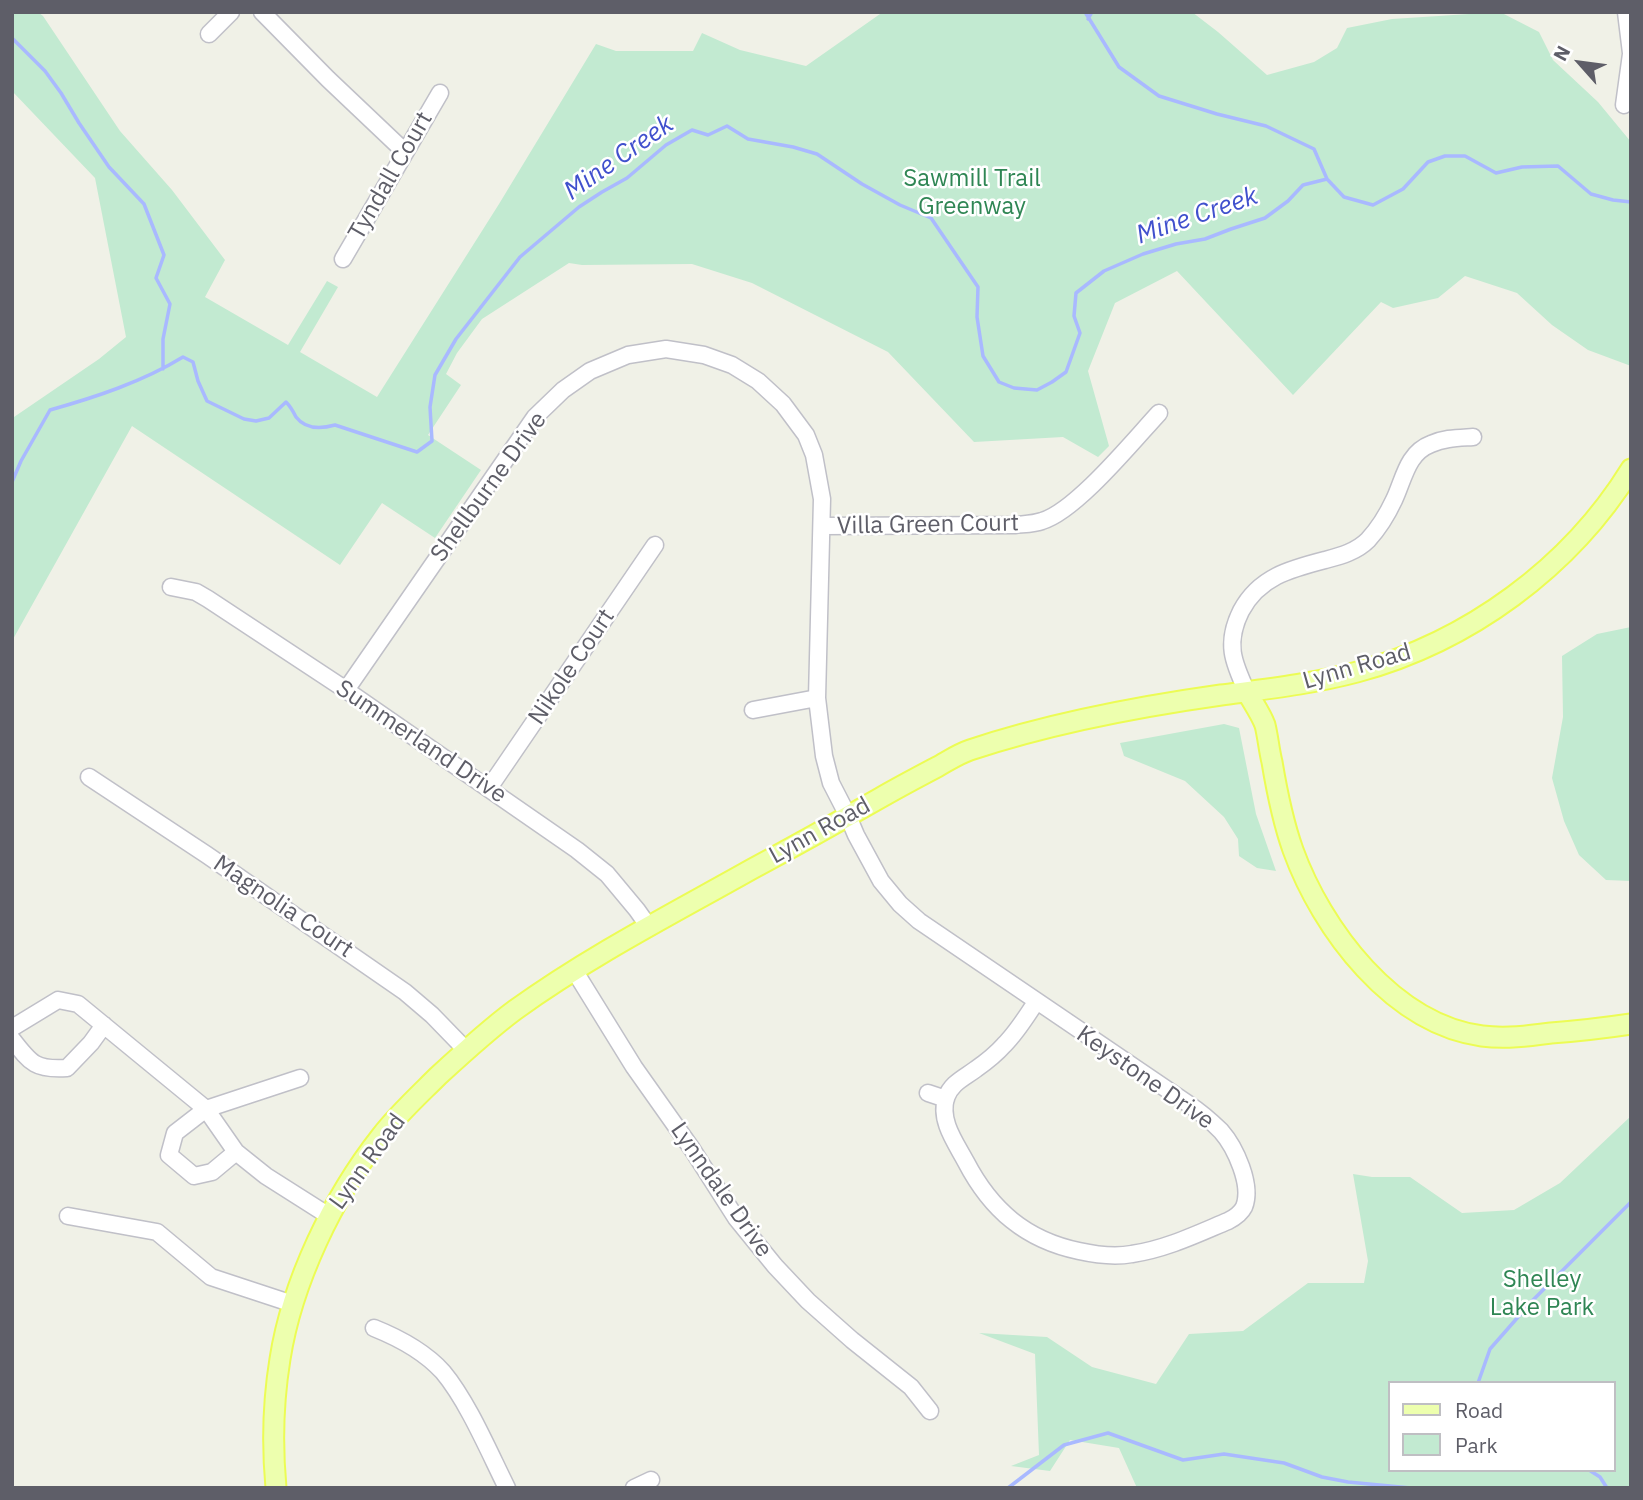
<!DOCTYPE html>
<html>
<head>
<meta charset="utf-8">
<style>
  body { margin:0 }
  #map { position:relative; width:1643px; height:1500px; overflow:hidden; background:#f0f1e7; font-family:"IBM Plex Sans",sans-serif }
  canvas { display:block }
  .frame { position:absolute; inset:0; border:14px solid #5e5e68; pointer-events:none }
  .legend { position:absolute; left:1388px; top:1381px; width:228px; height:91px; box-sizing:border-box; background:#fff; border:2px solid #bfbfc3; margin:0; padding:9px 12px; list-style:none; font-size:21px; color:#5e5e68 }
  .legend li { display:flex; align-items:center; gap:14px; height:35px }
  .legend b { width:35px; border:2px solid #bfbfc3 }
  .north { position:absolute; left:1545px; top:28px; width:70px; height:70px; -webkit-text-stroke:5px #fff; paint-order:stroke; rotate:298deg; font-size:19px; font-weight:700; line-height:28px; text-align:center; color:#5e5e68 }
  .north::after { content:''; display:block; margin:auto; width:24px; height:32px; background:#5e5e68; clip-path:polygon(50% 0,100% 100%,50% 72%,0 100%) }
</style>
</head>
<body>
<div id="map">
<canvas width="1643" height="1500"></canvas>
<div class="frame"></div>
<ul class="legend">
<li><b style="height:9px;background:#edffae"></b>Road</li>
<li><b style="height:19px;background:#c2ead1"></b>Park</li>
</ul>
<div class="north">N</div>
</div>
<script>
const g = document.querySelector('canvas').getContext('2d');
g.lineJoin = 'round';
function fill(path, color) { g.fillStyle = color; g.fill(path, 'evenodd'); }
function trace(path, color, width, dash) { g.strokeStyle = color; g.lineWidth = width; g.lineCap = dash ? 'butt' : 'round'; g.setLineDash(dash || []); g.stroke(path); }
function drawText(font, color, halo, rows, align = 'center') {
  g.font = font + ' "IBM Plex Sans",sans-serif'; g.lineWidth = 5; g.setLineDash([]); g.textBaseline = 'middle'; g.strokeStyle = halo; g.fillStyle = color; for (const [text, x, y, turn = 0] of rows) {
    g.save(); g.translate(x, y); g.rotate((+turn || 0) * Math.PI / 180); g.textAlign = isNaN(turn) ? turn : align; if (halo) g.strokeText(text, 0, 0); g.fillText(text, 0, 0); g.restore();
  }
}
fill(new Path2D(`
  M 12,12 L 38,12 L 43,16 L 120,131 L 172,190 L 225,260 L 205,297 L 288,345 L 327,281 L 338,287 L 300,352 L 377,397 L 499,204 L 596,44 L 616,51 L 693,51 L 702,33 L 740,50 L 806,66 L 880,14 L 881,12 L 1192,12 L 1218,32 L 1267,75 L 1314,62 L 1337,48 L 1347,28 L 1392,19 L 1500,12 L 1539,32 L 1553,60 L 1598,102 L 1631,142 L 1631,366 L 1588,350 L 1552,325 L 1517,293 L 1465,276 L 1438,298 L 1393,308 L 1381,302 L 1293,395 L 1177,271 L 1115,303 L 1088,371 L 1109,446 L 1098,457 L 1063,437 L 974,442 L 888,352 L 752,283 L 692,264 L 582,265 L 569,263 L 482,319 L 457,353 L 446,374 L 461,385 L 428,435 L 481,470 L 435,538 L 382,503 L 340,565 L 132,426 L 12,641 L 12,420 L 14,417 L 99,359 L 126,337 L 95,178 L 12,91 Z
  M 1631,627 L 1631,881 L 1606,880 L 1579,855 L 1564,821 L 1552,778 L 1563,717 L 1562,656 L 1597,634 Z
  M 1224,724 L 1239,728 L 1256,814 L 1276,871 L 1257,868 L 1239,856 L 1238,839 L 1224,817 L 1185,781 L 1124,756 L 1120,743 Z
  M 1631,1116 L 1631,1488 L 1137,1488 L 1119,1448 L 1070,1440 L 1050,1471 L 1011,1466 L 1039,1455 L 1035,1354 L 979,1333 L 1047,1337 L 1092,1367 L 1156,1384 L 1189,1334 L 1243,1331 L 1308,1283 L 1364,1283 L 1368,1261 L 1353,1174 L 1372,1177 L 1410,1177 L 1462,1213 L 1514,1210 L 1560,1183 ZM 1389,1383 L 1613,1383 L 1613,1470 L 1389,1470 Z`), '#c2ead1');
trace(new Path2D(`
  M 1085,12 L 1119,67 L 1159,96 L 1217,114 L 1266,126 L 1314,149 L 1327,179
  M 1088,19 L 1092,12
  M 12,38 L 45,71 L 61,93 L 79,123 L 109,167 L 144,204 L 164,255 L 156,278 L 170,304 L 163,339 L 163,369
  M 12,482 L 21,461 L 50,410 C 96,397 142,382 183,357 L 193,362 L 198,381 L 207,401 L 244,419 L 256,421 L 269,418 L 286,402 C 291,407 293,411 296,417 C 306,430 321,429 335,425 L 417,452 L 432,441 L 430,407 L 435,375 L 456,339 L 520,257 L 579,207 L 602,192 L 627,178 L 666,145 L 692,130 L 708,135 L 727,126 L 748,139 L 793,147 L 817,154 L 862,184 L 900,205 L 931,218 L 978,287 L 977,317 L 983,356 L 999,382 L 1014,388 L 1037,390 L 1052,382 L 1066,372 L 1080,333 L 1074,316 L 1076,293 L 1104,271 L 1143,254 L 1176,244 L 1205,239 L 1231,229 L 1265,218 L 1288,201 L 1303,185 L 1327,179 L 1344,197 L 1373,205 L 1403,189 L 1428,162 L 1445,156 L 1465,156 L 1496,173 L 1522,167 L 1558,166 L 1591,194 L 1613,200 L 1631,202
  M 1478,1383 L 1490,1349 L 1533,1300 L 1631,1202
  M 1501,1470 L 1521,1470
  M 1589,1470 L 1600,1477 L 1607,1488
  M 1008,1488 L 1064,1445 L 1108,1433 L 1183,1460 L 1224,1454 L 1284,1463 L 1322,1477 L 1348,1482 L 1411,1488`), '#a9b9ff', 3.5);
const minor = new Path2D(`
  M 262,12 L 328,79 L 405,152
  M 1626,12 L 1631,53
  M 209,34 L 231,12
  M 1624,105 L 1631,54
  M 343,259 L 440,93
  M 822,526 L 1015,525 C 1024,524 1034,524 1042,521 C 1076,511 1133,441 1159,413
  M 171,587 L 196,592 L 208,599 L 346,690 L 577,850 L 607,874 L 637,910 L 649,927
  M 346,690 L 535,417 L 563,390 L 590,371 L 628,355 L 666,349 L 704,355 L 732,365 L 758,381 L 783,404 L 806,435 L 814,455 L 822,499 L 817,698 L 824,756 L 831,783 L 848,816 L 856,835 L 881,881 L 900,904 L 919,921 L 1187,1103 C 1199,1111 1211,1121 1221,1131 C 1235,1147 1253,1185 1244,1207 C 1241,1213 1234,1218 1228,1221 C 1197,1234 1166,1249 1132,1254 C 1115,1257 1097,1255 1079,1251 C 1026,1240 991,1210 966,1162 C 956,1143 939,1121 946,1098 C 951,1083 964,1078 976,1069 C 986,1062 996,1054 1004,1045 C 1017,1032 1026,1017 1036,1002
  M 1247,692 C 1233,662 1225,643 1241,611 C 1259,577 1290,569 1325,560 C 1340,556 1356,552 1368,540 C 1379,528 1387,515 1394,500 C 1404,479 1407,453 1431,444 C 1444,438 1458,438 1473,437
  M 753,710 L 817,698
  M 89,777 L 207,855 L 405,992 L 432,1015 L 466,1050
  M 489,788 L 655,545
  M 574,970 L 634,1067 L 692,1149 L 736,1218 L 775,1266 L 808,1301 L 852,1340 L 911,1387 L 930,1411
  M 12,1028 L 58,1000 L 78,1004 L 206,1109 L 236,1152 L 266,1176 L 329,1216
  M 12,1039 C 31,1064 36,1070 67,1068 L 91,1043 L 104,1025
  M 928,1093 L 946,1099
  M 236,1152 L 212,1172 L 194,1176 L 169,1155 L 175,1133 L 206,1109 L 300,1078
  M 68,1216 L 157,1232 L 211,1277 L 293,1304
  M 374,1328 C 399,1338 424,1351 443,1372 C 468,1402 489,1452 507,1488
  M 634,1488 L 651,1480`);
const major = new Path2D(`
  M 1247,692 C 1253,703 1261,714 1265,725 C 1268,737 1269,750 1272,762 C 1277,792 1283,822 1293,850 C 1322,930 1393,1024 1482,1036 C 1505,1039 1529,1036 1551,1033 C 1578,1031 1604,1028 1631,1024
  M 276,1488 C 272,1445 273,1402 280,1359 C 292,1282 333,1197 381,1136 C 398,1114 419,1095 438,1076 C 463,1053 488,1030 515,1010 C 590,956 672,914 752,869 C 795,846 838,822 880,798 C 899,787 918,777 937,767 C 948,761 958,754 970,750 C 1051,723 1136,707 1221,695 C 1266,689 1312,684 1357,672 C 1468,642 1570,568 1631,469`);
trace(minor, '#c0c0c8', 19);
trace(major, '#ecfc54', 23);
trace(minor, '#fff', 16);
trace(major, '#edffae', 19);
drawText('24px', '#5e5e68', '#fff', [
  ["Tyndall Court",391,176,-60],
  ["Shellburne Drive",489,487,-54],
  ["Villa Green Court",928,525,-1],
  ["Nikole Court",572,667,-56],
  ["Lynn Road",1357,667,-16],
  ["Summerland Drive",421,742,34],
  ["Lynn Road",820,831,-29],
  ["Magnolia Court",283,907,34],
  ["Keystone Drive",1145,1078,35],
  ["Lynn Road",368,1162,-54],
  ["Lynndale Drive",721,1190,55]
]);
drawText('24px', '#2f8654', '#fff', [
  ["Sawmill Trail",972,179],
  ["Greenway",972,207],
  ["Shelley",1542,1280],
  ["Lake Park",1542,1308]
]);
drawText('italic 26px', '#4050cd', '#fff', [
  ["Mine Creek",619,158,-35],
  ["Mine Creek",1197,216,-19]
]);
</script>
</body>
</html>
